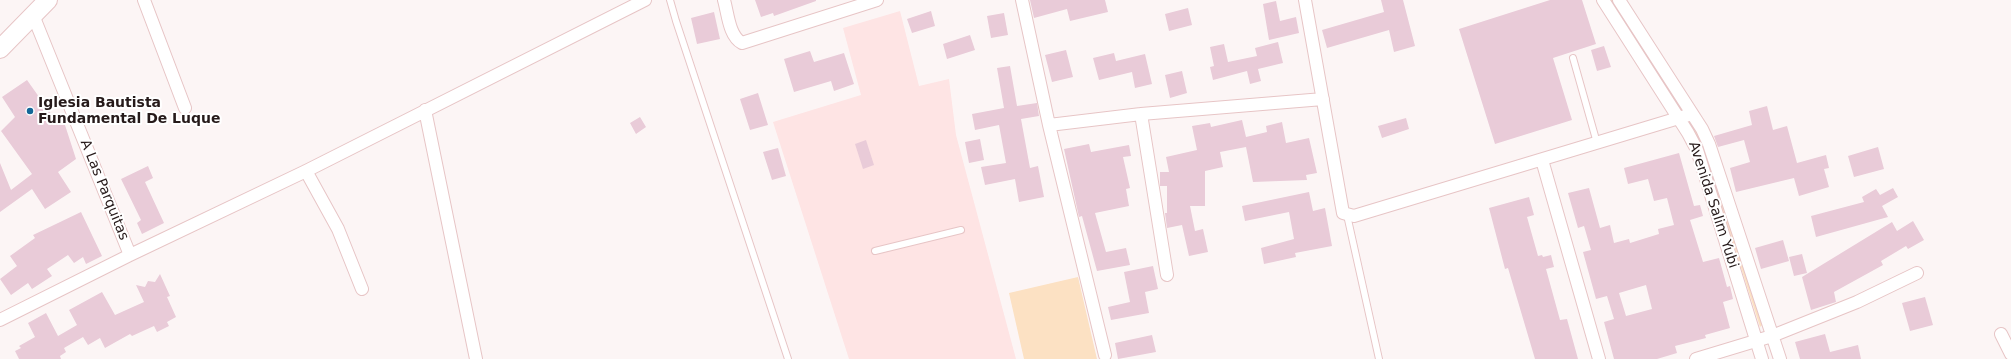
<!DOCTYPE html>
<html>
<head>
<meta charset="utf-8">
<style>
  body { margin:0 }
  canvas { display:block; background:#fcf5f5 }
</style>
</head>
<body>
<canvas width="2011" height="359"></canvas>
<script>
const g = document.querySelector('canvas').getContext('2d');
g.lineJoin = 'round';
function fill(path, color) { g.fillStyle = color; g.fill(path, 'evenodd'); }
function trace(path, color, width, dash) { g.strokeStyle = color; g.lineWidth = width; g.lineCap = dash ? 'butt' : 'round'; g.setLineDash(dash || []); g.stroke(path); }
function drawText(font, color, halo, rows, align = 'center') {
  g.font = font + ' "DejaVu Sans",sans-serif'; g.lineWidth = 4; g.setLineDash([]); g.textBaseline = 'middle'; g.strokeStyle = halo; g.fillStyle = color; for (const [text, x, y, turn = 0] of rows) {
    g.save(); g.translate(x, y); g.rotate((+turn || 0) * Math.PI / 180); g.textAlign = isNaN(turn) ? turn : align; if (halo) g.strokeText(text, 0, 0); g.fillText(text, 0, 0); g.restore();
  }
}
fill(new Path2D(`
  M 900,11 L 919,86 L 949,79 L 956,135 L 1016,359 L 849,359 L 773,122 L 861,95 L 843,28 Z`), '#fee4e4');
fill(new Path2D(`
  M 1610,0 L 1614,0 L 1674,97 L 1672,96 Z
  M 1692,128 L 1695,128 L 1707,151 L 1762,325 L 1760,327 L 1704,152 Z
  M 1078,277 L 1097,359 L 1024,359 L 1009,293 Z`), '#fce1c3');
fill(new Path2D(`
  M 755,0 L 816,0 L 816,1 L 774,16 L 773,13 L 761,17 Z
  M 1030,0 L 1105,0 L 1108,12 L 1070,21 L 1067,9 L 1034,18 Z
  M 1381,0 L 1403,0 L 1415,46 L 1394,52 L 1389,30 L 1327,48 L 1322,30 L 1384,12 Z
  M 1550,0 L 1582,0 L 1596,44 L 1553,58 L 1572,120 L 1495,144 L 1459,29 Z
  M 1276,1 L 1280,21 L 1296,17 L 1299,33 L 1269,40 L 1263,4 Z
  M 1188,8 L 1192,25 L 1169,31 L 1165,14 Z
  M 931,11 L 935,26 L 912,33 L 907,19 Z
  M 714,12 L 720,39 L 697,44 L 691,18 Z
  M 1004,13 L 1008,35 L 991,38 L 987,16 Z
  M 970,35 L 975,50 L 947,59 L 943,44 Z
  M 1278,42 L 1283,63 L 1258,69 L 1261,81 L 1250,84 L 1247,71 L 1213,80 L 1210,67 L 1214,66 L 1210,47 L 1224,44 L 1228,62 L 1257,56 L 1255,48 Z
  M 1604,46 L 1611,67 L 1597,71 L 1591,50 Z
  M 1066,50 L 1073,77 L 1052,82 L 1045,55 Z
  M 810,51 L 814,62 L 844,53 L 854,84 L 834,91 L 831,81 L 794,92 L 784,59 Z
  M 1114,53 L 1116,61 L 1145,54 L 1152,84 L 1135,88 L 1132,72 L 1099,80 L 1093,58 Z
  M 1010,66 L 1017,106 L 1037,103 L 1039,116 L 1021,119 L 1030,168 L 1038,166 L 1044,197 L 1019,202 L 1015,179 L 985,185 L 981,167 L 1006,163 L 999,125 L 975,130 L 972,114 L 1004,108 L 997,68 Z
  M 1182,71 L 1187,93 L 1170,98 L 1165,75 Z
  M 27,80 L 59,125 L 64,122 L 76,159 L 58,172 L 71,192 L 45,209 L 32,189 L 0,212 L 0,163 L 11,190 L 32,174 L 1,131 L 15,117 L 2,97 Z
  M 758,93 L 768,125 L 750,130 L 740,99 Z
  M 1767,106 L 1773,130 L 1787,126 L 1797,163 L 1826,155 L 1829,168 L 1824,169 L 1829,187 L 1799,196 L 1794,178 L 1736,192 L 1730,168 L 1750,162 L 1744,140 L 1718,147 L 1714,136 L 1752,125 L 1749,111 Z
  M 640,117 L 646,127 L 636,134 L 630,123 Z
  M 1406,118 L 1409,129 L 1382,138 L 1378,126 Z
  M 1242,120 L 1246,137 L 1267,132 L 1266,126 L 1282,122 L 1286,143 L 1309,138 L 1317,173 L 1306,175 L 1307,180 L 1253,182 L 1246,147 L 1220,152 L 1223,167 L 1205,171 L 1205,206 L 1190,206 L 1195,231 L 1203,229 L 1208,252 L 1189,256 L 1182,225 L 1167,228 L 1165,213 L 1167,213 L 1167,186 L 1160,186 L 1160,172 L 1169,172 L 1166,157 L 1197,150 L 1192,126 L 1210,123 L 1211,127 Z
  M 980,139 L 984,160 L 969,163 L 965,142 Z
  M 866,140 L 874,165 L 863,169 L 855,144 Z
  M 1089,144 L 1091,152 L 1129,145 L 1131,156 L 1123,157 L 1130,188 L 1126,189 L 1129,206 L 1095,213 L 1106,252 L 1126,248 L 1130,265 L 1097,271 L 1082,216 L 1079,217 L 1064,149 Z
  M 1878,147 L 1884,169 L 1854,177 L 1848,156 Z
  M 778,148 L 786,176 L 772,180 L 763,152 Z
  M 1679,153 L 1694,206 L 1700,205 L 1703,216 L 1690,220 L 1703,262 L 1719,258 L 1727,287 L 1730,286 L 1733,299 L 1723,302 L 1730,328 L 1705,335 L 1706,338 L 1675,346 L 1677,353 L 1657,359 L 1614,359 L 1604,322 L 1614,319 L 1607,296 L 1596,299 L 1583,252 L 1591,250 L 1584,226 L 1578,228 L 1568,193 L 1589,188 L 1600,228 L 1610,225 L 1614,243 L 1629,239 L 1630,243 L 1659,234 L 1658,229 L 1674,225 L 1667,198 L 1654,201 L 1648,179 L 1628,184 L 1624,168 ZM 1646,285 L 1652,309 L 1626,316 L 1619,293 Z
  M 148,166 L 153,178 L 145,182 L 164,223 L 142,234 L 137,223 L 141,220 L 121,179 Z
  M 1893,188 L 1898,197 L 1882,206 L 1888,217 L 1816,237 L 1811,216 L 1864,202 L 1862,197 L 1876,189 L 1880,195 Z
  M 1309,192 L 1313,211 L 1325,208 L 1332,246 L 1295,253 L 1296,257 L 1264,264 L 1261,248 L 1294,239 L 1289,212 L 1245,221 L 1242,206 Z
  M 1529,197 L 1534,215 L 1527,217 L 1538,256 L 1542,255 L 1543,257 L 1551,255 L 1554,267 L 1546,269 L 1560,320 L 1567,319 L 1578,359 L 1535,359 L 1508,268 L 1505,269 L 1489,208 Z
  M 81,212 L 102,256 L 86,264 L 83,257 L 74,263 L 68,255 L 47,269 L 52,276 L 32,289 L 28,283 L 11,295 L 0,279 L 17,266 L 10,256 L 35,238 L 33,235 Z
  M 1913,221 L 1924,240 L 1908,249 L 1906,246 L 1881,261 L 1883,265 L 1834,292 L 1836,302 L 1811,310 L 1802,277 L 1892,222 L 1897,231 Z
  M 1783,240 L 1789,261 L 1761,269 L 1755,248 Z
  M 1802,254 L 1807,273 L 1794,276 L 1789,257 Z
  M 1153,266 L 1158,289 L 1145,292 L 1149,313 L 1111,320 L 1108,307 L 1130,302 L 1124,272 Z
  M 160,274 L 170,296 L 167,297 L 176,317 L 167,322 L 169,326 L 157,332 L 154,326 L 132,336 L 130,334 L 105,348 L 100,338 L 88,345 L 83,337 L 64,348 L 66,352 L 60,356 L 61,359 L 19,359 L 15,351 L 21,348 L 19,346 L 35,337 L 28,323 L 46,313 L 58,336 L 77,325 L 69,310 L 102,292 L 115,315 L 144,302 L 136,285 L 145,287 L 148,281 L 155,282 Z
  M 1925,297 L 1933,325 L 1910,331 L 1902,303 Z
  M 1825,334 L 1830,352 L 1858,345 L 1861,359 L 1800,359 L 1795,342 Z
  M 1152,335 L 1156,352 L 1118,359 L 1115,343 Z`), '#e9cbd8');
const lane = new Path2D(`
  M 670,0 L 676,21 L 788,359
  M 1573,58 L 1597,143
  M 1347,215 L 1379,359
  M 875,251 L 961,230`);
const street = new Path2D(`
  M 144,0 L 185,108
  M 724,0 C 728,14 729,36 742,43 L 877,0
  M 1022,0 L 1049,125 L 1105,355
  M 1305,0 L 1343,213 L 1354,216 L 1692,114
  M 1603,0 L 1688,133 L 1697,150 L 1762,359
  M 1619,0 L 1702,129 L 1709,144 L 1780,359
  M 33,15 L 130,255
  M 425,110 L 476,359
  M 1141,114 L 1167,275
  M 1049,125 L 1141,114 L 1323,99
  M 1542,160 L 1599,359
  M 306,171 L 338,229 L 362,289
  M 0,320 L 130,255 L 306,171 L 645,0
  M 2001,334 L 2011,354
  M 1696,359 L 1772,336 L 1857,302 L 1917,273`);
const primary = new Path2D(`
  M 0,49 L 48,0`);
trace(lane, '#e7c5c6', 8);
trace(street, '#e7c5c6', 14);
trace(primary, '#e7c5c6', 20);
trace(lane, '#fff', 6);
trace(street, '#fff', 12);
trace(primary, '#fff', 18);
for (const [x, y, r, color] of [
  [30,111,4,"#146798"]
]) { const dot = new Path2D(); dot.arc(x, y, r, 0, 2 * Math.PI); g.fillStyle = color; g.fill(dot); trace(dot, '#fff', 1.5); }
drawText('bold 14px', '#261a1a', '#fff', [
  ["Iglesia Bautista",38,103],
  ["Fundamental De Luque",38,119]
], 'left');
drawText('14px', '#261a1a', '#fff', [
  ["A Las Parquitas",104,190,68],
  ["Avenida Salim Yubi",1713,205,72]
]);
</script>
</body>
</html>
